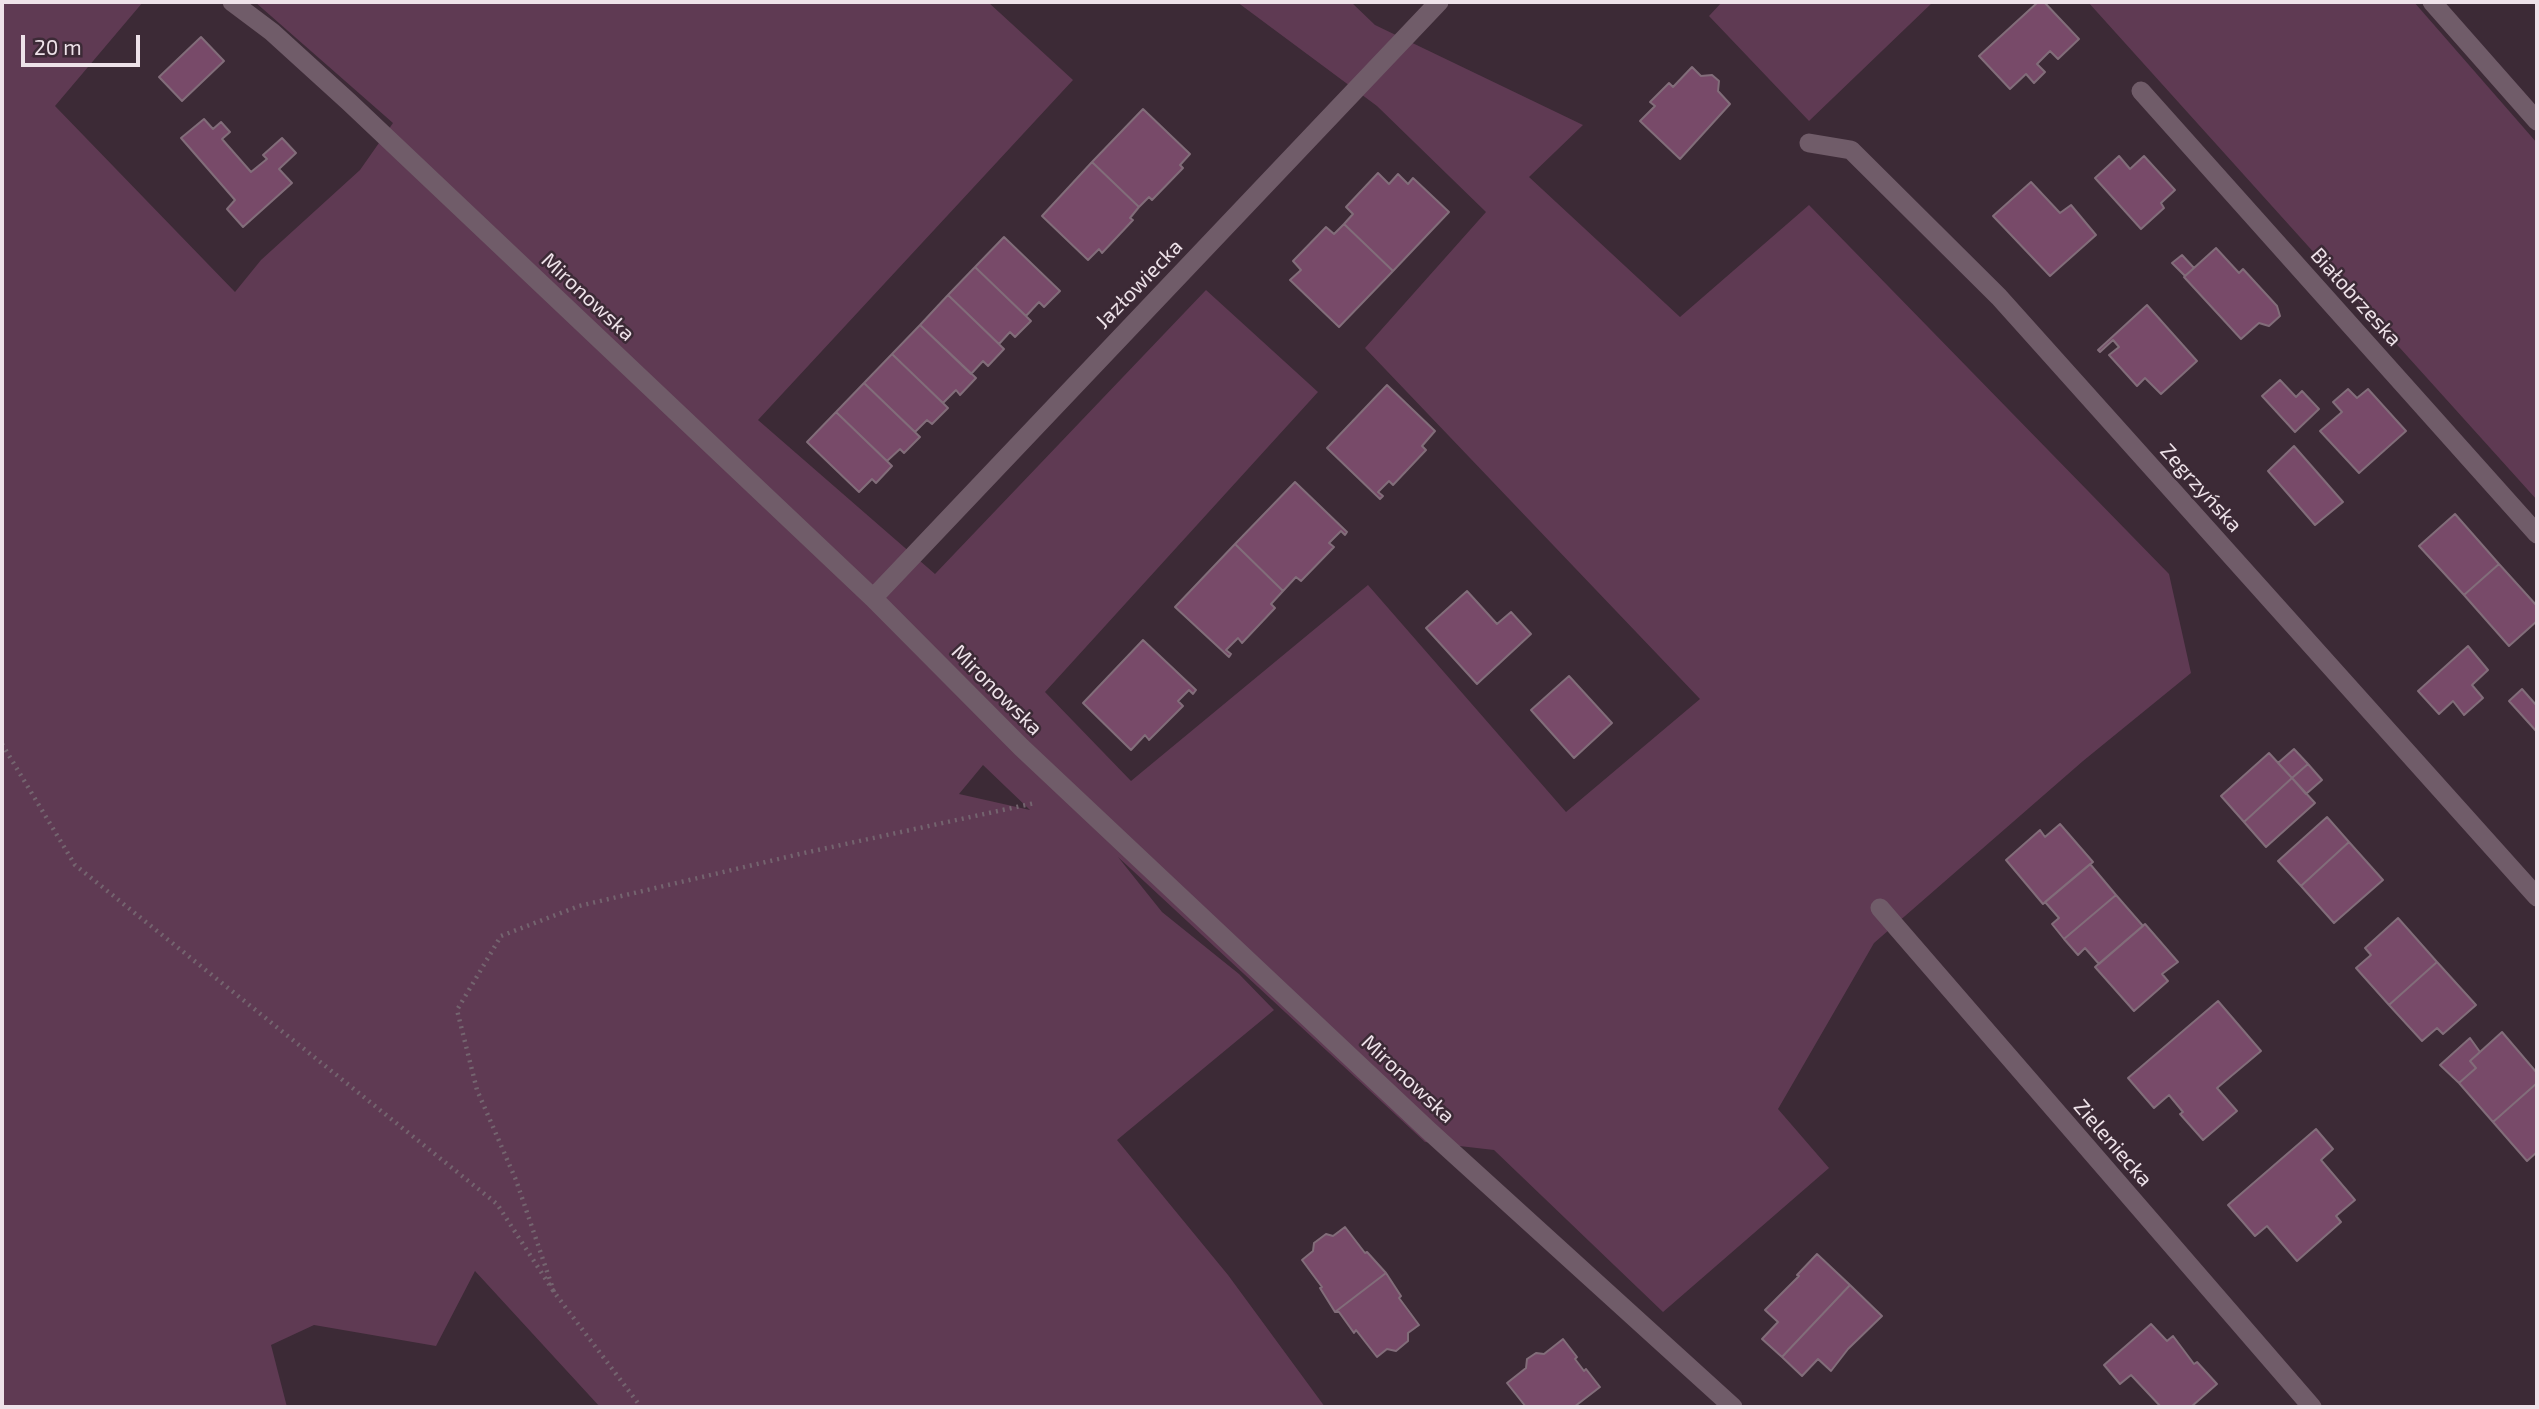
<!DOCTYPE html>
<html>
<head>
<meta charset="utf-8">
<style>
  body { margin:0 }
  #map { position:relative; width:2539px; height:1409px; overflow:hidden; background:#3c2a36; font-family:"Exo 2",sans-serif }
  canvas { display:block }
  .frame { position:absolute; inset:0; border:4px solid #eee2e9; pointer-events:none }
  .scale { position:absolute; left:21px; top:35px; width:119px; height:32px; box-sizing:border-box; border:4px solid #eee2e9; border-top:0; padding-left:9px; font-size:21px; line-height:24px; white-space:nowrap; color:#eee2e9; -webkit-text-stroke:5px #3c2a36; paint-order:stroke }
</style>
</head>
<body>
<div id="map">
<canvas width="2539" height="1409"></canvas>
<div class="frame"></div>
<div class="scale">20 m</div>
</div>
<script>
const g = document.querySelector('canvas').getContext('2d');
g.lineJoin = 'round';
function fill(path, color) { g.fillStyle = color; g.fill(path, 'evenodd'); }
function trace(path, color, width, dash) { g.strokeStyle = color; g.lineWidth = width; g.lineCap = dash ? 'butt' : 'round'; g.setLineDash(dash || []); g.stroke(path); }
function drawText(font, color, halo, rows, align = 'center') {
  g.font = font + ' "Exo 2",sans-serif'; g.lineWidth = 5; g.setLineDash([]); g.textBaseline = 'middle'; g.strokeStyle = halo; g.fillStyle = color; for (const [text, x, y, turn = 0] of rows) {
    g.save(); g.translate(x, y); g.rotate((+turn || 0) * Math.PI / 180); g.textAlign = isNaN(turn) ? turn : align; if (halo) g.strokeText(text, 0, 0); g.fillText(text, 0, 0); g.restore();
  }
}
fill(new Path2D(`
  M 2,2 L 143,2 L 55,106 L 235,292 L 261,260 L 360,170 L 393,123 L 255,2 L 988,2 L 1073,80 L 758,420 L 935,574 L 1206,290 L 1318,392 L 1045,692 L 1131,781 L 1368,585 L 1566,812 L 1700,699 L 1365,348 L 1486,212 L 1377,106 L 1237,2 L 1351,2 L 1375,25 L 1583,125 L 1529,177 L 1680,317 L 1809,205 L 2169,574 L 2191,673 L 2083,761 L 1874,943 L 1778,1109 L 1829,1168 L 1663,1312 L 1494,1150 L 1425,1142 L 1118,857 L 1162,912 L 1239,974 L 1274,1010 L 1117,1140 L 1228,1275 L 1325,1407 L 600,1407 L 475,1271 L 436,1346 L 314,1325 L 271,1345 L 287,1407 L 2,1407 ZM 983,765 L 1030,810 L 959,794 Z
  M 1722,2 L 1933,2 L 1809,121 L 1709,16 Z
  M 2088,2 L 2414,2 L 2537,143 L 2537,500 Z`), '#5f3a53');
const building = new Path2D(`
  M 2038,2 L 2044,2 L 2079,39 L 2058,59 L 2050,51 L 2037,64 L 2045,72 L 2034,83 L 2026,74 L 2010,89 L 1979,56 Z
  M 201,37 L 224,61 L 182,101 L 159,77 Z
  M 1692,67 L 1701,76 L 1712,75 L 1719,81 L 1718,91 L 1730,104 L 1680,159 L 1640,121 L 1655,106 L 1650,102 L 1669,83 L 1673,87 Z
  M 1143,109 L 1190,154 L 1180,165 L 1183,168 L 1152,200 L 1149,197 L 1139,207 L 1092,162 Z
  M 204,119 L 213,129 L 221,122 L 230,132 L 222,139 L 251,172 L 267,159 L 263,155 L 282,138 L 296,153 L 279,169 L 292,183 L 243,227 L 227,209 L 235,200 L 181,138 Z
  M 2119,156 L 2130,169 L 2144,156 L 2175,190 L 2161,203 L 2164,208 L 2141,229 L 2095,178 Z
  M 1092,162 L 1139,207 L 1130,218 L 1133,220 L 1102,253 L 1099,249 L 1088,260 L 1042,216 Z
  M 1378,173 L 1389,184 L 1398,174 L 1408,184 L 1413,178 L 1449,212 L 1393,271 L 1344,224 L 1353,214 L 1346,207 Z
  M 2031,182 L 2060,213 L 2071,205 L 2096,235 L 2050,276 L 1993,216 Z
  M 1344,224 L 1393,271 L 1339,327 L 1290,280 L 1301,270 L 1293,261 L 1326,227 L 1334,234 Z
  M 1004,237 L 1060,291 L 1044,307 L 1039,302 L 1026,316 L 975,267 Z
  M 2216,248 L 2239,273 L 2243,269 L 2277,306 L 2280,316 L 2269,326 L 2259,323 L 2241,339 L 2184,277 Z
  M 2182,255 L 2194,268 L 2185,276 L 2172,263 Z
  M 975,267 L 1031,321 L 1015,337 L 1010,332 L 999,344 L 948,295 Z
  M 948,295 L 1004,349 L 988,366 L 983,361 L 971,374 L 920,325 Z
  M 2147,305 L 2197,361 L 2161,394 L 2145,378 L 2137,386 L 2109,355 L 2119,347 L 2113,340 L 2100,352 L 2098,350 Z
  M 920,325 L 976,378 L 960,395 L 956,390 L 943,403 L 892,354 Z
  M 892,354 L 948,408 L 932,424 L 927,420 L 915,432 L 864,383 Z
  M 2280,380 L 2296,397 L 2302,391 L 2319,409 L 2295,432 L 2262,396 Z
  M 864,383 L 920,437 L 904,453 L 900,449 L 887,461 L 836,412 Z
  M 1387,385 L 1435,431 L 1422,446 L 1426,450 L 1393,485 L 1389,481 L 1378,492 L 1383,496 L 1380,499 L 1327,448 Z
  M 2348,389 L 2357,398 L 2368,389 L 2406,431 L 2359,473 L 2320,431 L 2342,412 L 2333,402 Z
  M 836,412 L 892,466 L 876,483 L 872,479 L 859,492 L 807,442 Z
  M 2294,446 L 2343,502 L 2315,525 L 2268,471 Z
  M 1295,482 L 1347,532 L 1345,535 L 1341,531 L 1329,543 L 1334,547 L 1301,581 L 1296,577 L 1283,591 L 1235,544 Z
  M 2455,514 L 2499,564 L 2464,595 L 2419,546 Z
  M 1235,544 L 1283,591 L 1271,604 L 1275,608 L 1242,643 L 1238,638 L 1226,650 L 1231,654 L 1229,657 L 1175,607 Z
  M 2499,564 L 2537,606 L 2537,621 L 2509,646 L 2464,595 Z
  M 1467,591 L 1497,624 L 1511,612 L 1531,634 L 1477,684 L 1426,628 Z
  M 1143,640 L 1196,690 L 1193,694 L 1189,690 L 1178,701 L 1183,706 L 1149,740 L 1145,735 L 1131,750 L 1083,703 Z
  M 2468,646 L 2488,670 L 2472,685 L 2483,698 L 2464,715 L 2453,701 L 2439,714 L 2418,691 Z
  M 1569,676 L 1612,723 L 1574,758 L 1531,710 Z
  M 2522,689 L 2537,706 L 2537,732 L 2509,701 Z
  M 2294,749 L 2308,764 L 2292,778 L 2278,763 Z
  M 2269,753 L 2292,778 L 2244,822 L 2221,796 Z
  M 2308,764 L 2322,780 L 2306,794 L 2292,778 Z
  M 2292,778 L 2315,803 L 2266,847 L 2244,822 Z
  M 2327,817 L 2349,842 L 2301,886 L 2278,861 Z
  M 2060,824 L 2093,862 L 2043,904 L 2006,860 L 2040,830 L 2045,837 Z
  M 2349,842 L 2383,880 L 2334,923 L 2301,886 Z
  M 2090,864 L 2116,895 L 2064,939 L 2052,924 L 2059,918 L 2045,902 Z
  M 2116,895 L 2143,926 L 2099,964 L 2085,948 L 2078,955 L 2064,939 Z
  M 2398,918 L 2437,962 L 2389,1005 L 2356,968 L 2371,955 L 2365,948 Z
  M 2145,924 L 2178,962 L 2162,974 L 2168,981 L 2134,1011 L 2095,967 Z
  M 2437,962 L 2476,1005 L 2443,1034 L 2437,1028 L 2422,1041 L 2389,1005 Z
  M 2218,1001 L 2261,1051 L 2217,1088 L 2237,1111 L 2203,1140 L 2180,1114 L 2183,1112 L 2169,1095 L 2154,1108 L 2128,1078 Z
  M 2502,1032 L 2537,1073 L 2537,1083 L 2493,1122 L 2459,1083 L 2476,1068 L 2470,1061 Z
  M 2470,1038 L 2480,1052 L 2470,1061 L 2476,1068 L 2459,1083 L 2440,1065 Z
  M 2537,1083 L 2537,1152 L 2527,1161 L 2493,1122 Z
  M 2316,1129 L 2333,1149 L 2321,1160 L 2355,1200 L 2336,1216 L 2341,1222 L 2297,1261 L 2267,1226 L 2255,1236 L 2228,1205 Z
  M 1345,1227 L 1365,1253 L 1367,1252 L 1386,1273 L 1335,1312 L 1320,1288 L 1322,1287 L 1302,1260 L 1313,1251 L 1314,1243 L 1326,1234 L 1333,1236 Z
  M 1817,1254 L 1850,1285 L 1782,1357 L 1762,1339 L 1778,1322 L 1765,1310 L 1799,1276 L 1797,1275 Z
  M 1386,1273 L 1401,1296 L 1399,1298 L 1419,1325 L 1408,1333 L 1408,1341 L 1396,1351 L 1387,1349 L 1377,1357 L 1356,1330 L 1354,1333 L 1339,1312 L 1335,1312 Z
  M 1850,1285 L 1882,1316 L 1848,1349 L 1831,1371 L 1818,1359 L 1802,1376 L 1782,1357 Z
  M 2151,1324 L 2167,1341 L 2173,1336 L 2194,1364 L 2197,1362 L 2217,1384 L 2191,1407 L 2161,1407 L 2131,1375 L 2120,1384 L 2104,1365 Z
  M 1563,1339 L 1577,1357 L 1575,1359 L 1584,1371 L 1586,1369 L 1600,1387 L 1574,1407 L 1526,1407 L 1507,1383 L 1526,1368 L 1527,1359 L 1536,1353 L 1544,1354 Z`);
fill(building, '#784a69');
trace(building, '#826d7a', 2);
trace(new Path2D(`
  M 2,744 L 75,865 L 497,1204 L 554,1292 L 641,1407
  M 554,1292 L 516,1180 L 477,1090 L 457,1010 L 501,936 L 579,906 L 804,853 L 1035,803`), '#74646f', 4.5, [2, 5]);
trace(new Path2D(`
  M 232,2 L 272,32 L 349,102 L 873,598 L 1021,747 L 1428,1130 L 1733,1407
  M 2432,2 L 2537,121
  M 2141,91 L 2537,534
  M 1809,143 L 1851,150 L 1999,297 L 2537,897
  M 873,598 L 1439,2
  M 1880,908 L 2312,1407`), '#705c69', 19);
drawText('21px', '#eee2e9', '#3c2a36', [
  ["Jazłowiecka",1139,284,-46],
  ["Mironowska",588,297,43],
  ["Białobrzeska",2356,297,48],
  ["Zegrzyńska",2201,488,48],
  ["Mironowska",997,690,45],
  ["Mironowska",1408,1079,43],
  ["Zieleniecka",2113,1143,49]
]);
</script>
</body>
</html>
